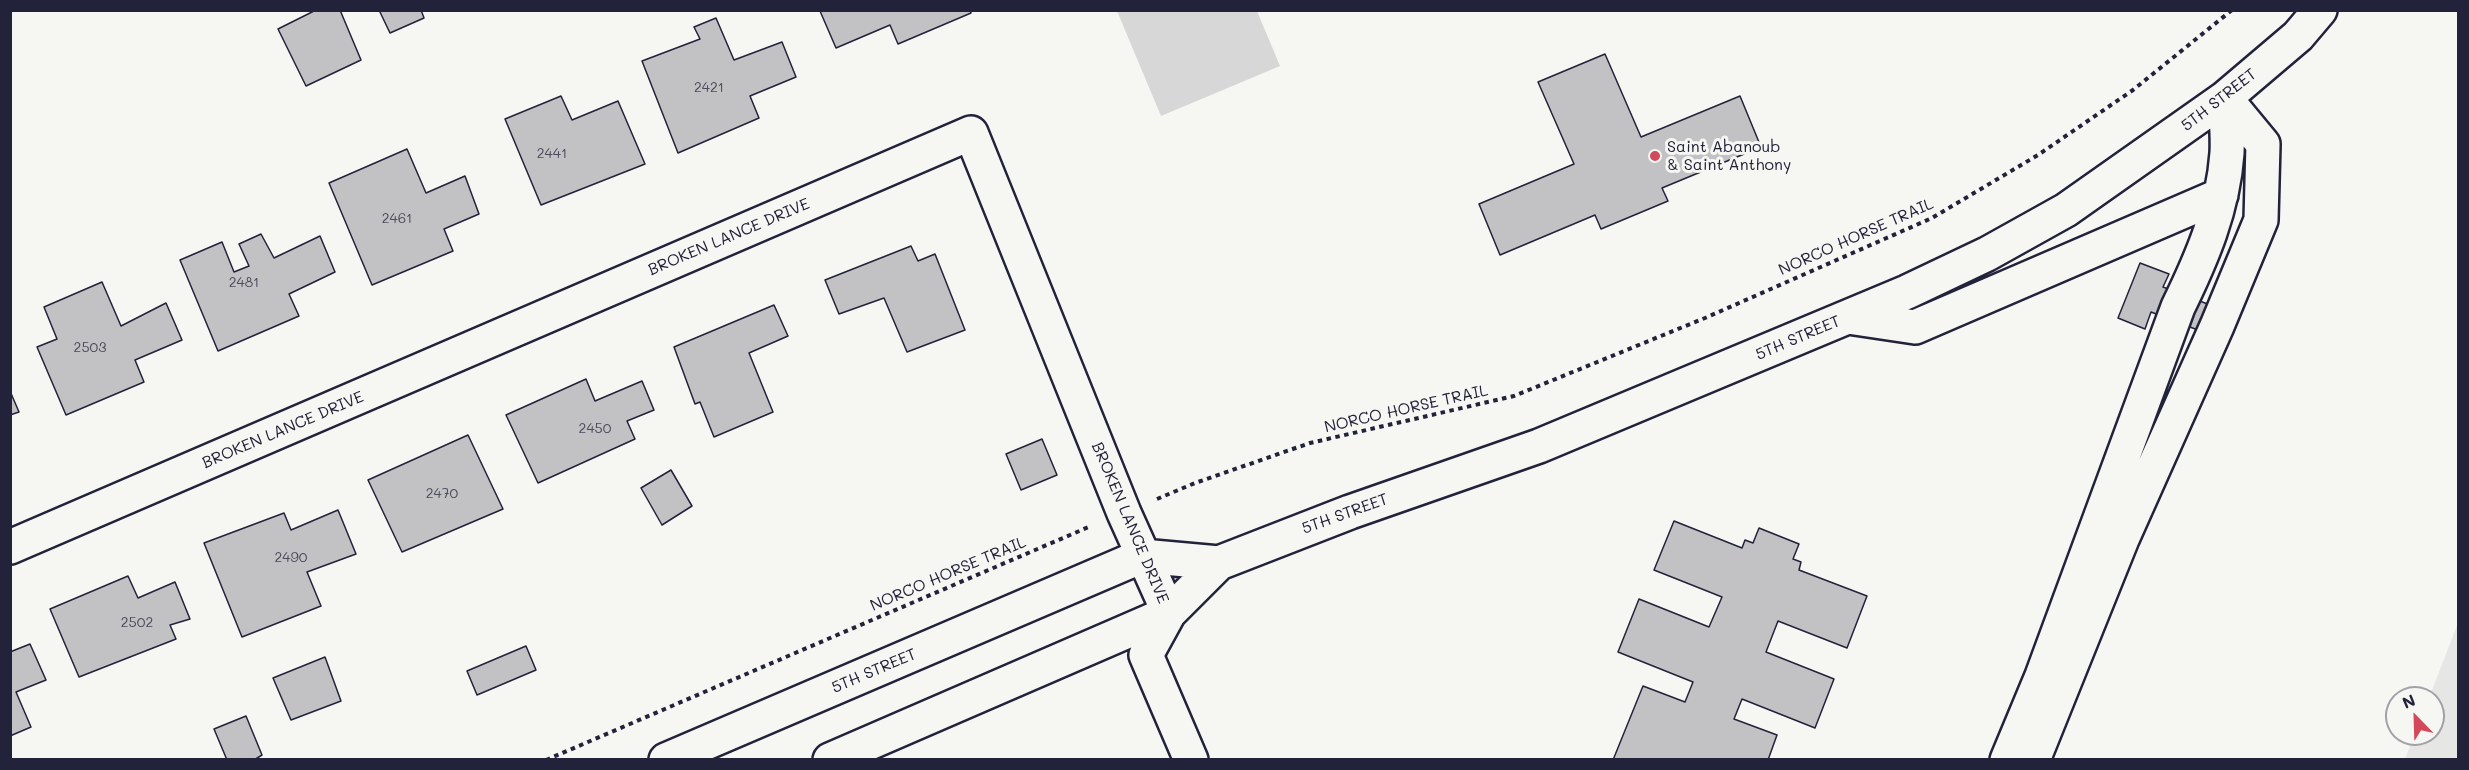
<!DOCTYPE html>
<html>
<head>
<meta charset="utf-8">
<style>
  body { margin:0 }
  #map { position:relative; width:2469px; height:770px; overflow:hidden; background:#f6f6f2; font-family:Mali,sans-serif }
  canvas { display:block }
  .frame { position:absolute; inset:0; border:12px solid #22223b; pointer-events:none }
  .north { position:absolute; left:2385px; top:686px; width:60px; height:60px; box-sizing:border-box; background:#f6f6f2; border:2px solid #a1a1a9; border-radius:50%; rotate:337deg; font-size:16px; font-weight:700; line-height:24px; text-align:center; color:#22223b }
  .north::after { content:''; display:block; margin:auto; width:21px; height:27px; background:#d1495b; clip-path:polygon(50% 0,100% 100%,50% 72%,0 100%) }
</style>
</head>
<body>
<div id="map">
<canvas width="2469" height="770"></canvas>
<div class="frame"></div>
<div class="north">N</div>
</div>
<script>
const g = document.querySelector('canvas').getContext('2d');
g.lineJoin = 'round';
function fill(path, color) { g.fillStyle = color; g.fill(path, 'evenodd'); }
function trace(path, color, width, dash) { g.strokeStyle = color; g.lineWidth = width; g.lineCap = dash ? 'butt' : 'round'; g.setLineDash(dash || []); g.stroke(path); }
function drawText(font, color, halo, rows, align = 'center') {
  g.font = font + ' Mali,sans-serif'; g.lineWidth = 6; g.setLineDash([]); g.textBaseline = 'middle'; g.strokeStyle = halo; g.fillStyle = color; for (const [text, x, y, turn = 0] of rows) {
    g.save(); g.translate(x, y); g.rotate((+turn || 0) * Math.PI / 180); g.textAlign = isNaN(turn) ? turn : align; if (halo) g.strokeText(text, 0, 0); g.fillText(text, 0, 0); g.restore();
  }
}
fill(new Path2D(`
  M 2458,623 L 2458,759 L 2405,759 L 2415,734 L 2433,734 L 2433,698 L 2429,698 Z`), '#e6e6e4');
fill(new Path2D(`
  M 1117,11 L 1257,11 L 1280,66 L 1161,116 Z`), '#d7d7d7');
const building = new Path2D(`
  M 316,10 L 340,10 L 361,60 L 306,86 L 278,29 Z
  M 379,10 L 421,10 L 424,18 L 390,33 Z
  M 823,10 L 970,10 L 971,13 L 898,44 L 890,25 L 836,48 L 820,11 Z
  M 716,18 L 734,60 L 782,42 L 796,77 L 750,96 L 759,118 L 678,153 L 642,61 L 700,39 L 694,27 Z
  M 1605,54 L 1641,137 L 1740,96 L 1761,147 L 1662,188 L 1668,201 L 1601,229 L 1595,215 L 1500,255 L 1479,204 L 1574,164 L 1538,82 Z
  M 561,96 L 572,120 L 618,101 L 645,164 L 541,205 L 505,119 Z
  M 407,149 L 426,193 L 465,176 L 479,214 L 444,229 L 453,251 L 372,285 L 329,183 Z
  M 261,234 L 274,258 L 320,236 L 335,272 L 289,294 L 299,316 L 218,351 L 180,260 L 222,242 L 234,272 L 249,266 L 239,244 Z
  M 911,246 L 918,261 L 935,254 L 965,330 L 907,352 L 884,298 L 839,314 L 825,280 Z
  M 2140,263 L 2169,274 L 2163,287 L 2239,316 L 2229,342 L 2151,312 L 2145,329 L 2118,318 Z
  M 102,282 L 121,326 L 166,303 L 182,340 L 135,360 L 144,382 L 66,415 L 37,347 L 57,339 L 44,307 Z
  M 774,305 L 788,336 L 749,353 L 773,412 L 714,437 L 700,402 L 695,404 L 674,347 Z
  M 586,379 L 595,401 L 642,381 L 654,410 L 627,421 L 635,439 L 538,483 L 506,415 Z
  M 10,391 L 19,412 L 10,415 Z
  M 468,435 L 503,509 L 402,552 L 368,480 Z
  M 1042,439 L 1057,475 L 1021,490 L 1006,454 Z
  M 671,470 L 692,506 L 662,525 L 641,488 Z
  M 338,510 L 356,554 L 307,572 L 321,606 L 242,637 L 204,543 L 284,513 L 291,530 Z
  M 1674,521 L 1742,548 L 1745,540 L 1753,543 L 1759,528 L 1799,544 L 1793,559 L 1801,562 L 1799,570 L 1867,596 L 1847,648 L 1778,621 L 1766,652 L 1834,679 L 1815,728 L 1742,699 L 1734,719 L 1777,735 L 1768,760 L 1613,760 L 1643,686 L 1685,702 L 1693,682 L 1618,652 L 1639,599 L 1709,627 L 1722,597 L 1654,570 Z
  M 128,576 L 138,598 L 175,582 L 190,619 L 170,625 L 176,639 L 79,677 L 50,609 Z
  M 30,644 L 46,680 L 16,692 L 31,727 L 10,736 L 10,652 Z
  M 526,646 L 536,670 L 477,695 L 467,671 Z
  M 325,657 L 341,701 L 291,720 L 273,678 Z
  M 246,716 L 262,755 L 254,760 L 227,760 L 214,729 Z`);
fill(building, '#c2c2c4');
trace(building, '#22223b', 1.5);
const minor = new Path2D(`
  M 1848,317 L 1915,327 L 2221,195
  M 10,547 L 971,133 L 1124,513 L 1169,613 L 1146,655 L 1191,760
  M 666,760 L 1142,556 L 1219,563
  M 830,760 L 1169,613 L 1219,563 L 1350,512 L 1539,446 L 1907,292 L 1987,254 L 2066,210 L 2225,98 L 2298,36 L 2320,10
  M 2007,760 L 2042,676 L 2178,307 C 2202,258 2223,209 2227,153 C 2228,135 2226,116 2225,98
  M 2033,760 L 2122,539 L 2217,326 L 2261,220 L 2263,144 L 2225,98`);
trace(minor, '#22223b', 38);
trace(new Path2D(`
  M 1157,499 L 1195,483 L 1310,443 L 1514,396 L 1705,318 L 1932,218 L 2038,155 L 2133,90 L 2232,10
  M 546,760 L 1091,526`), '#22223b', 4, [4.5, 4.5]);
trace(minor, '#f6f6f2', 33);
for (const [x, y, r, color] of [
  [1655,156,6,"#d1495b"]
]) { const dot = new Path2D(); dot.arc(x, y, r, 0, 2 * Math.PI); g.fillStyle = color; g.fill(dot); trace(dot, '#f6f6f2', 2); }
drawText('14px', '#4a4a5d', null, [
  ["2421",709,88],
  ["2441",552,154],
  ["2461",397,219],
  ["2481",244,283],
  ["2503",90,348],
  ["2450",595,429],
  ["2470",442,494],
  ["2490",291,558],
  ["2502",137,623]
]);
drawText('16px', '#22223b', '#f6f6f2', [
  ["5TH STREET",2219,100,-38],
  ["BROKEN LANCE DRIVE",729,237,-23],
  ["NORCO HORSE TRAIL",1856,237,-24],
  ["5TH STREET",1798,338,-23],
  ["NORCO HORSE TRAIL",1406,409,-13],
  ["BROKEN LANCE DRIVE",283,430,-23],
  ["5TH STREET",1345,514,-20],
  ["BROKEN LANCE DRIVE",1130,523,67],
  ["NORCO HORSE TRAIL",948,574,-23],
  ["5TH STREET",874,671,-23]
]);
drawText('16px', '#22223b', '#f6f6f2', [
  ["Saint Abanoub",1667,147],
  ["& Saint Anthony",1667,165]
], 'left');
</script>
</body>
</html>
